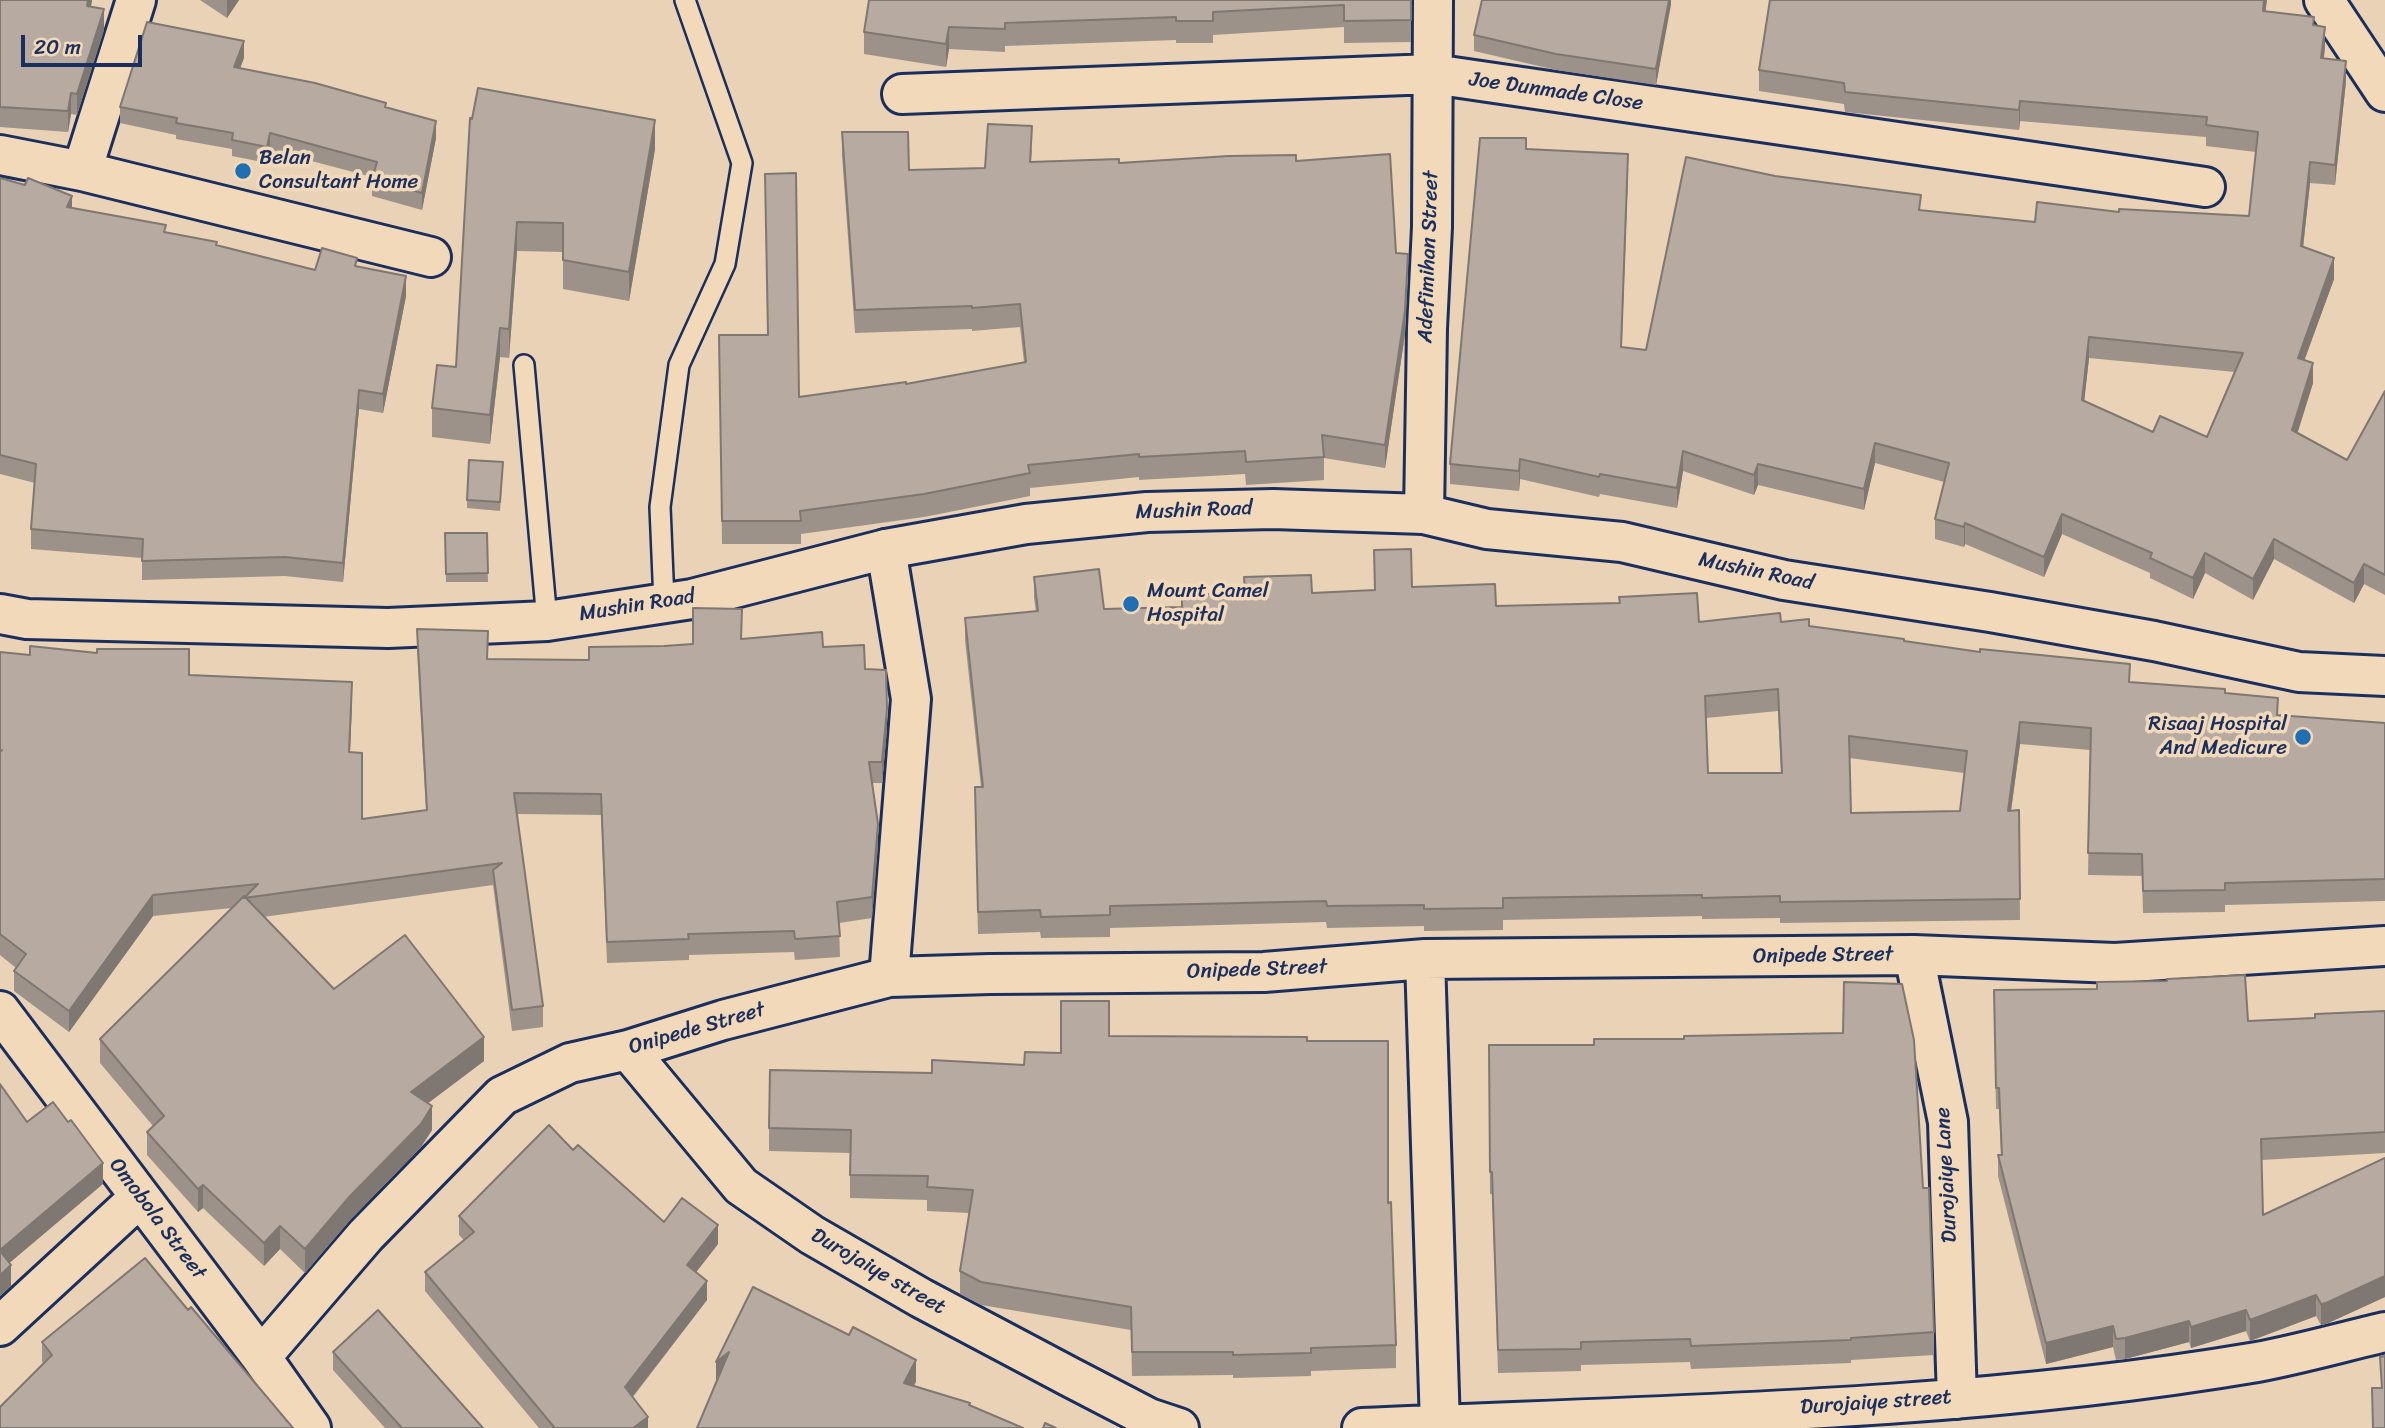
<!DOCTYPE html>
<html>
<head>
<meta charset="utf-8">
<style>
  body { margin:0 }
  #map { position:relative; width:2385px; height:1428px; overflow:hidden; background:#e9d2b6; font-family:Sriracha,sans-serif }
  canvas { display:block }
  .scale { position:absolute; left:21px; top:35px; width:121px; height:32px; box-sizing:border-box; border:4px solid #1b2f5e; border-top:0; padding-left:9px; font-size:21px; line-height:24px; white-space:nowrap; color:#1b2f5e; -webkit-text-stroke:5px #f2d9ba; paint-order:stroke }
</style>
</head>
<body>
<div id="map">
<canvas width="2385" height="1428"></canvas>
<div class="scale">20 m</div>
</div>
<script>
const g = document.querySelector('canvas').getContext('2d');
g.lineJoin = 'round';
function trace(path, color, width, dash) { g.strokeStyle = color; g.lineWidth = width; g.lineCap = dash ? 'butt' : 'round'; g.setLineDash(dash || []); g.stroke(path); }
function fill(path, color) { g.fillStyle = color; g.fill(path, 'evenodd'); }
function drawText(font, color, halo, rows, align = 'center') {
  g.font = font + ' Sriracha,sans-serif'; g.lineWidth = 7; g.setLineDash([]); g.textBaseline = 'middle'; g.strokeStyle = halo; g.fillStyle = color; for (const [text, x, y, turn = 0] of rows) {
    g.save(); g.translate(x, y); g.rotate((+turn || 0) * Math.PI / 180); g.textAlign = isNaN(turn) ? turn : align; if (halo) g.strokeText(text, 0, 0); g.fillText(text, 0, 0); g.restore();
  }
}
const service = new Path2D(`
  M 524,365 L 547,621
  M 664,602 L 660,507 L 679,365 L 725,264 L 742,163 L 685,0`);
const minor = new Path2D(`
  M 2324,0 L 2385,92
  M 902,94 L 1433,74 L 2205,187
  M 0,155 L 82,171 L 431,257
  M 82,171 L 136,0
  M 1424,514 L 1427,328 L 1432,227 L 1433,0
  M 886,549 L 911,699 L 889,977
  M 1914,955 L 1948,1122 L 1957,1399
  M 1425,959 L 1440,1425
  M 0,1011 L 261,1357 L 311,1428
  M 628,1050 L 741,1186 L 812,1235 L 921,1298 L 1070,1377 L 1149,1418 L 1179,1428
  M 0,1326 L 140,1197
  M 261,1357 L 366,1235 L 502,1096 L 570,1063 L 628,1050 L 723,1020 L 889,977 L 990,974 L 1264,972 L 1425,959 L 1914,955 L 2115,963 L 2385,946
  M 1362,1428 C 1660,1415 1962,1412 2257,1362 C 2300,1354 2342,1342 2385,1332`);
const secondary = new Path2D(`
  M 0,614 L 27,619 L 388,628 L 547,621 L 692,599 L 886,549 L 1026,524 L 1147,512 L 1273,509 L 1424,514 L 1487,529 L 1622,542 L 1784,580 L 1990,612 L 2154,641 L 2299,672 L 2385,676`);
trace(service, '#1b2f5e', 24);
trace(minor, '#1b2f5e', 44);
trace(secondary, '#1b2f5e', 44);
trace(service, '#f2d9ba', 19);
trace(minor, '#f2d9ba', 38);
trace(secondary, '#f2d9ba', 38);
fill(new Path2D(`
  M 0,0 L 92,0 L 91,7 L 104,30 L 77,115 L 71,114 L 68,132 L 0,127 Z
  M 200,0 L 239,0 L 227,18 Z
  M 1411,0 L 1411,42 L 1344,43 L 1344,27 L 1213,35 L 1213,43 L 1176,43 L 1176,40 L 1005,46 L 1005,52 L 949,49 L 946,67 L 864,54 L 864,32 Z
  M 1671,0 L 1656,85 L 1556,70 L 1474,51 L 1474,35 Z
  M 1770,0 L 2267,0 L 2265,11 L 2314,26 L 2325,47 L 2324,58 L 2346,81 L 2335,185 L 2310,183 L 2303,247 L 2334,279 L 2304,360 L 2313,383 L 2297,433 L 2347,460 L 2385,391 L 2385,595 L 2364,584 L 2354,603 L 2274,559 L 2253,600 L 2205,573 L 2193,599 L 2150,578 L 2150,573 L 2062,534 L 2044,577 L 1965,544 L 1964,547 L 1935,539 L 1935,519 L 1944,482 L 1875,463 L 1864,510 L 1758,485 L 1754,495 L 1683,471 L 1677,508 L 1600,494 L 1599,497 L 1520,479 L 1519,491 L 1450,484 L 1450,464 L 1526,149 L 1628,174 L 1621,347 L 1646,350 L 1921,211 L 2035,222 L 2119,212 L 2249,216 L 2256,152 L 2206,146 L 2206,137 L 2020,121 L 2019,130 L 1845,112 L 1844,104 L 1759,91 L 1759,70 ZM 2089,358 L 2235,372 L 2207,437 L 2153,432 L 2084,401 Z
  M 244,58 L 240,68 L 386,108 L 436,138 L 422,210 L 372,196 L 372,177 L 270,150 L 267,163 L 232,156 L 232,149 L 176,139 L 176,135 L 120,123 L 120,107 Z
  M 470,118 L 655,149 L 629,301 L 563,289 L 563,252 L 517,251 L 509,358 L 500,357 L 490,444 L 432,437 L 432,408 L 456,367 Z
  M 842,132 L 909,170 L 985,168 L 1032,149 L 1031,162 L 1119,163 L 1296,161 L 1396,253 L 1408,277 L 1405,334 L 1385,468 L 1324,458 L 1324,480 L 1246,485 L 1245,474 L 1139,480 L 1139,477 L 1030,488 L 1030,496 L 924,517 L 801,534 L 801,544 L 722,544 L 719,335 L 768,335 L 765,174 L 799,397 L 906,384 L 1024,362 L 1020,327 L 972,331 L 972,329 L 855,333 L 842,155 Z
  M 0,178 L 72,208 L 315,270 L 357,267 L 406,296 L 383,413 L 359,409 L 343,582 L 285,576 L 142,580 L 142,558 L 31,549 L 31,529 L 35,483 L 0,474 Z
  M 503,470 L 500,511 L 467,508 L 467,500 Z
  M 445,533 L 487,533 L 488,582 L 446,582 Z
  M 1374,550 L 1412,587 L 1496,606 L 1699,622 L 1781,622 L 1809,626 L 1904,641 L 2130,682 L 2225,693 L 2278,715 L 2385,723 L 2385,901 L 2225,905 L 2225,912 L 2143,913 L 2142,876 L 2088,875 L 2090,750 L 2020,744 L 2011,811 L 2019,810 L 2020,920 L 1780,923 L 1780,918 L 1702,919 L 1702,916 L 1503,920 L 1503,930 L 1424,931 L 1424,926 L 1327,928 L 1326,922 L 1110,928 L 1110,937 L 1041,938 L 1040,932 L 978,934 L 975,809 L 981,787 L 965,640 L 965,618 L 1036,612 L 1034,598 L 1034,577 L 1104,609 L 1182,607 L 1244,593 L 1244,577 L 1312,593 L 1374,590 ZM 1778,711 L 1781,773 L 1708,773 L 1706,718 ZM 1849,758 L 1964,773 L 1960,811 L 1851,813 Z
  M 417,629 L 488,659 L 589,660 L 664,646 L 742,639 L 823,647 L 865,669 L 887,730 L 882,783 L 872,783 L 878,845 L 872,918 L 839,923 L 840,957 L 795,960 L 794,952 L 689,955 L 689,960 L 607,963 L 601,815 L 517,814 L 543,1006 L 543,1027 L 512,1031 L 493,885 L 263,917 L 334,989 L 484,1061 L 428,1103 L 432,1130 L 421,1147 L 350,1220 L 305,1273 L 280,1249 L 264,1266 L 203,1208 L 198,1212 L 147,1155 L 147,1132 L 153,1126 L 100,1063 L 100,1039 L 232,908 L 153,916 L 69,1032 L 14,991 L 14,971 L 16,968 L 0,955 L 0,652 L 189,675 L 352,703 L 350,752 L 362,819 L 426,810 L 417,650 Z
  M 1994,1011 L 2248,1021 L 2315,1018 L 2385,1011 L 2385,1153 L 2261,1160 L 2263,1215 L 2385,1158 L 2385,1297 L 2326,1324 L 2321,1325 L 2316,1316 L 2250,1341 L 2246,1331 L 2191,1348 L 2189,1342 L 2125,1359 L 2116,1360 L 2113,1347 L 2046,1364 L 1998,1176 L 1998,1155 L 2001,1155 L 1999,1109 L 1996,1109 Z
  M 1109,1036 L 1307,1041 L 1388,1203 L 1396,1345 L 1396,1368 L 1311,1371 L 1311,1376 L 1233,1378 L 1233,1375 L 1132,1376 L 1131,1330 L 981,1305 L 960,1294 L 960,1271 L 969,1213 L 927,1211 L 927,1200 L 850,1198 L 850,1153 L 769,1151 L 769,1128 L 932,1073 L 1024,1065 Z
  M 1489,1045 L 1594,1045 L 1923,1188 L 1934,1332 L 1934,1355 L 1851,1360 L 1851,1363 L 1691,1369 L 1690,1362 L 1581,1365 L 1581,1371 L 1498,1373 L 1492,1194 L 1490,1194 Z
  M 573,1150 L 664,1222 L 718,1244 L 696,1272 L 707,1300 L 633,1397 L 648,1428 L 539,1428 L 425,1291 L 425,1272 L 464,1240 L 459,1235 L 459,1216 Z
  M 188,1310 L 43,1363 L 42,1361 L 42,1342 Z
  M 333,1352 L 483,1428 L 385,1428 L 333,1370 Z`), '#9d928a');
fill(new Path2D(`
  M 88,0 L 92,0 L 87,27 L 87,6 Z
  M 227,0 L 239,0 L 227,18 Z
  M 1669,0 L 1671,0 L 1671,5 L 1656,85 L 1656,69 Z
  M 2264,0 L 2267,0 L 2263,31 L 2263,11 Z
  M 104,9 L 104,30 L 77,115 L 77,94 Z
  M 949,27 L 949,49 L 946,67 L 946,44 Z
  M 2325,27 L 2325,47 L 2321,78 L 2321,58 Z
  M 244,41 L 244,58 L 234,84 L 234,67 Z
  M 2346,61 L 2346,81 L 2335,185 L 2335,165 Z
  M 71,93 L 71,114 L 68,132 L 68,111 Z
  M 2020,101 L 2020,121 L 2019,130 L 2019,110 Z
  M 655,120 L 655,149 L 629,301 L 629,272 Z
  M 436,121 L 436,138 L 422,210 L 422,193 Z
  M 270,133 L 270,150 L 267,163 L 267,147 Z
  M 1628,154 L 1628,174 L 1621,367 L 1621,347 Z
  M 2310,162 L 2310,183 L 2301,266 L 2301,246 Z
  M 72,196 L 72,215 L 67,207 Z
  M 517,222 L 517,251 L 509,358 L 509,329 Z
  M 1408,254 L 1405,334 L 1385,468 L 1385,445 Z
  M 2334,258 L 2334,279 L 2298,378 L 2298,358 Z
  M 406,276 L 406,296 L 383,413 L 383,394 Z
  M 500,328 L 500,357 L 490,444 L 490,415 Z
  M 2089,337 L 2089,358 L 2082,421 L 2082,400 Z
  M 2313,363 L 2313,383 L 2292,451 L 2292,430 Z
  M 359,390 L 359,409 L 343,582 L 343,563 Z
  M 1875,443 L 1875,463 L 1864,510 L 1864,489 Z
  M 1683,451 L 1683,471 L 1677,508 L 1677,488 Z
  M 1520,459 L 1520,479 L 1519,491 L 1519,471 Z
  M 1758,464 L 1758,485 L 1754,495 L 1754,475 Z
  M 2062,514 L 2062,534 L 2044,577 L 2044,557 Z
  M 1965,523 L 1965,544 L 1964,547 L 1964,527 Z
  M 2274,539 L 2274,559 L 2253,600 L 2253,579 Z
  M 2205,553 L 2205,573 L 2193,599 L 2193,578 Z
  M 2364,564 L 2364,584 L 2354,603 L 2354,583 Z
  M 352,682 L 352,703 L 349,773 L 349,752 Z
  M 887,709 L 887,730 L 882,783 L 882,762 Z
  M 2020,722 L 2020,744 L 2008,832 L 2008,811 Z
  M 878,824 L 878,845 L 872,918 L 872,897 Z
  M 153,895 L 153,916 L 69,1032 L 69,1011 Z
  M 484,1037 L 484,1061 L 411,1116 L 411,1092 Z
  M 432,1106 L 432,1130 L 421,1147 L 350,1220 L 305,1273 L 305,1249 L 350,1196 Z
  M 103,1163 L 103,1184 L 0,1271 L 0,1250 Z
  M 203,1185 L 203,1208 L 198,1212 L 198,1189 Z
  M 718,1225 L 718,1244 L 687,1284 L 687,1265 Z
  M 280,1226 L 280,1249 L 264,1266 L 264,1243 Z
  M 11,1265 L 11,1286 L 0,1296 L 0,1275 Z
  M 2385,1276 L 2385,1297 L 2326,1324 L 2321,1325 L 2321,1304 Z
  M 707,1281 L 707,1300 L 625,1406 L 625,1387 Z
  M 2316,1295 L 2316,1316 L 2250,1341 L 2250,1320 Z
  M 2246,1310 L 2246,1331 L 2191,1348 L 2191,1327 Z
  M 2189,1321 L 2189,1342 L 2125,1359 L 2125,1338 Z
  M 2113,1326 L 2113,1347 L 2046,1364 L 2046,1343 Z
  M 729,1352 L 716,1383 L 716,1362 Z
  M 916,1360 L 916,1382 L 904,1404 L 904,1383 Z
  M 648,1417 L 648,1428 L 633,1428 Z`), '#7f7771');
const building = new Path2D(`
  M 0,0 L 88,0 L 87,6 L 104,9 L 77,94 L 71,93 L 68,111 L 0,107 Z
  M 869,0 L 1411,0 L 1411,20 L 1344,21 L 1344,5 L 1213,12 L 1213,21 L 1176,21 L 1176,17 L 1005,23 L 1005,29 L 949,27 L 946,44 L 864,32 Z
  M 1482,0 L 1669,0 L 1656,69 L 1556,54 L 1474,35 Z
  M 1770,0 L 2264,0 L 2263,11 L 2314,17 L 2313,25 L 2325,27 L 2321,58 L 2346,61 L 2335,165 L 2310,162 L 2301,246 L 2334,258 L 2298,358 L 2313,363 L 2292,430 L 2347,460 L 2385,391 L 2385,575 L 2364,564 L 2354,583 L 2274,539 L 2253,579 L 2205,553 L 2193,578 L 2150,558 L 2152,553 L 2062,514 L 2044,557 L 1965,523 L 1964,527 L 1935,519 L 1949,463 L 1875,443 L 1864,489 L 1758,464 L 1754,475 L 1683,451 L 1677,488 L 1600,474 L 1599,477 L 1520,459 L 1519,471 L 1450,464 L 1480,138 L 1526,138 L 1526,149 L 1628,154 L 1621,347 L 1646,350 L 1686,157 L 1775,176 L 1921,195 L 1919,210 L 2035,222 L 2037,202 L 2119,212 L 2119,209 L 2249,216 L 2258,132 L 2206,125 L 2207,117 L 2020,101 L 2019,110 L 1845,92 L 1844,83 L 1759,70 ZM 2089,337 L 2243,353 L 2207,437 L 2160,416 L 2153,432 L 2082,400 Z
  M 147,22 L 244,41 L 234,67 L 315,83 L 386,103 L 385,107 L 436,121 L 422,193 L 372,179 L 377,162 L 270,133 L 267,147 L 232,140 L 233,133 L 176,123 L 177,118 L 120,107 Z
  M 478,88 L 655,120 L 629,272 L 563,260 L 563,223 L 517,222 L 509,329 L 500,328 L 490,415 L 432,408 L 437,365 L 456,367 L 470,118 L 472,119 Z
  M 988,124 L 1032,126 L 1030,162 L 1119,159 L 1119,163 L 1229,156 L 1296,155 L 1296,161 L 1390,154 L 1396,253 L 1408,254 L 1405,311 L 1385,445 L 1322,435 L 1324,457 L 1246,462 L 1245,451 L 1139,457 L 1139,454 L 1028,465 L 1030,473 L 924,494 L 800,511 L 801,521 L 722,521 L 719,335 L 768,335 L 765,174 L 796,173 L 799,397 L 906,382 L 906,384 L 1026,362 L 1020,304 L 972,308 L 972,306 L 855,310 L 842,132 L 908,132 L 909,170 L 985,168 Z
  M 0,178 L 25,185 L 28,178 L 72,196 L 67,207 L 166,225 L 164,232 L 217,242 L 216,245 L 315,270 L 322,248 L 357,258 L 355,266 L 406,276 L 383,394 L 359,390 L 343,563 L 285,557 L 142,561 L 143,539 L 31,529 L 36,464 L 0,455 Z
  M 469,460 L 503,462 L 500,502 L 467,500 Z
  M 445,533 L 487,533 L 488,573 L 446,574 Z
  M 1411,549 L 1412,587 L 1495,584 L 1496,606 L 1620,603 L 1619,597 L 1697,593 L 1699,622 L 1780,613 L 1781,622 L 1809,619 L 1809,626 L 1904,639 L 1904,641 L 1980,652 L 1980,649 L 2130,664 L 2129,682 L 2225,689 L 2225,693 L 2278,698 L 2277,715 L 2385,723 L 2385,879 L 2225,883 L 2225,890 L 2143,891 L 2142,854 L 2088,853 L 2091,728 L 2020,722 L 2008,811 L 2019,810 L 2020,899 L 1780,902 L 1780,896 L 1702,898 L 1702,895 L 1503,898 L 1503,908 L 1424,909 L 1424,905 L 1327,906 L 1326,901 L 1110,906 L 1110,915 L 1041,917 L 1040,910 L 978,912 L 975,787 L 983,787 L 965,618 L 1038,611 L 1034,577 L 1099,569 L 1104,609 L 1182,607 L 1182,595 L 1245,593 L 1244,577 L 1311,575 L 1312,593 L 1375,590 L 1374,550 ZM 1778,689 L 1782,773 L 1708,773 L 1705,696 ZM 1849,736 L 1967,751 L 1960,811 L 1851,813 Z
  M 693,608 L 742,609 L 741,639 L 822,632 L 823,647 L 864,645 L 865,669 L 886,670 L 887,709 L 882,762 L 869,762 L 878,824 L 872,897 L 837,902 L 840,936 L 795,939 L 794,931 L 688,934 L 689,939 L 607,942 L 601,794 L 514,793 L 543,1006 L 512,1010 L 493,870 L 502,863 L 244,898 L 258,884 L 153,895 L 69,1011 L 14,971 L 26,954 L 0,934 L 0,752 L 2,750 L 0,750 L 0,652 L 30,655 L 30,646 L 97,653 L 97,649 L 189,649 L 189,675 L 352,682 L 349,752 L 362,753 L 362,819 L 427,810 L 417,629 L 488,631 L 487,659 L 589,660 L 589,647 L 664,646 L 693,644 Z
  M 244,896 L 334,989 L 405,935 L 484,1037 L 411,1092 L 432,1106 L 421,1124 L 350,1196 L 305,1249 L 280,1226 L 264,1243 L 203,1185 L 198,1189 L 147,1132 L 164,1116 L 100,1039 Z
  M 2245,975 L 2248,1021 L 2315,1018 L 2315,1014 L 2385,1011 L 2385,1132 L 2261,1139 L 2263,1215 L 2385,1158 L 2385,1276 L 2326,1303 L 2321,1304 L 2316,1295 L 2250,1320 L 2246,1310 L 2191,1327 L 2189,1321 L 2125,1338 L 2116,1339 L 2113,1326 L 2046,1343 L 1998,1155 L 2002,1155 L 1999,1088 L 1996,1088 L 1994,990 L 2097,989 L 2097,982 L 2167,981 L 2167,979 Z
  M 1844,982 L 1902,984 L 1914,1040 L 1923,1188 L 1929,1188 L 1934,1332 L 1851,1338 L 1851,1340 L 1691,1346 L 1690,1339 L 1581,1342 L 1581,1349 L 1498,1350 L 1492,1172 L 1490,1172 L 1489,1045 L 1594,1045 L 1594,1039 L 1684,1039 L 1684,1036 L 1843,1033 Z
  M 1061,1001 L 1109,1001 L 1109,1036 L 1307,1037 L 1307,1041 L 1388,1041 L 1388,1203 L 1391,1202 L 1396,1345 L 1311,1348 L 1311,1353 L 1233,1355 L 1233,1352 L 1132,1352 L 1131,1307 L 981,1282 L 960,1271 L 973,1190 L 927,1187 L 928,1176 L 850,1175 L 851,1130 L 769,1128 L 770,1070 L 932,1073 L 932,1060 L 1024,1065 L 1025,1052 L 1061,1053 Z
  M 0,1084 L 27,1122 L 53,1102 L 68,1122 L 71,1120 L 103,1163 L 0,1250 Z
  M 549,1125 L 573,1150 L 578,1145 L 664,1222 L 682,1198 L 718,1225 L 687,1265 L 707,1281 L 625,1387 L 648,1417 L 633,1428 L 553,1428 L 554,1427 L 425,1272 L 474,1232 L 459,1216 Z
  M 0,1251 L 11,1265 L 0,1275 Z
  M 145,1258 L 188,1310 L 191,1307 L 293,1428 L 0,1428 L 0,1407 L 52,1355 L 42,1342 Z
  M 753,1287 L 849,1335 L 853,1327 L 916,1360 L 904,1383 L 970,1403 L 969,1405 L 1023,1428 L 697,1428 L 729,1352 L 716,1362 Z
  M 378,1310 L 483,1428 L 402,1428 L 333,1352 Z
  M 2385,1356 L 2385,1428 L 2373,1428 L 2372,1388 L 2382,1388 L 2380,1357 Z
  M 1045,1423 L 1056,1428 L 1043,1428 Z`);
fill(building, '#b6aaa1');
trace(building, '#7f7771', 2);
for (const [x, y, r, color] of [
  [243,171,9,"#1f6fb2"],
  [1131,604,9,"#1f6fb2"],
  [2303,737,9,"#1f6fb2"]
]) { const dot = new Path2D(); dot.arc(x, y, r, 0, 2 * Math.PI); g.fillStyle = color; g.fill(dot); trace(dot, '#f2d9ba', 2.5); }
drawText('21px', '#1b2f5e', '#f2d9ba', [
  ["Joe Dunmade Close",1556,92,8],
  ["Adefimihan Street",1429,257,-88],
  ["Mushin Road",1194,511,-2],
  ["Mushin Road",1756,572,12],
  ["Mushin Road",637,606,-9],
  ["Onipede Street",1823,956,-1],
  ["Onipede Street",1257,970,-2],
  ["Onipede Street",697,1029,-16],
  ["Durojaiye Lane",1947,1175,-93],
  ["Omobola Street",157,1219,53],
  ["Durojaiye street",878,1272,30],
  ["Durojaiye street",1876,1403,-4]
]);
drawText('21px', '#1b2f5e', '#f2d9ba', [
  ["Belan",259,159],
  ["Consultant Home",259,183],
  ["Mount Camel",1147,592],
  ["Hospital",1147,616],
  ["Risaaj Hospital",2287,725,"right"],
  ["And Medicure",2287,749,"right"]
], 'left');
</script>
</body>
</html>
